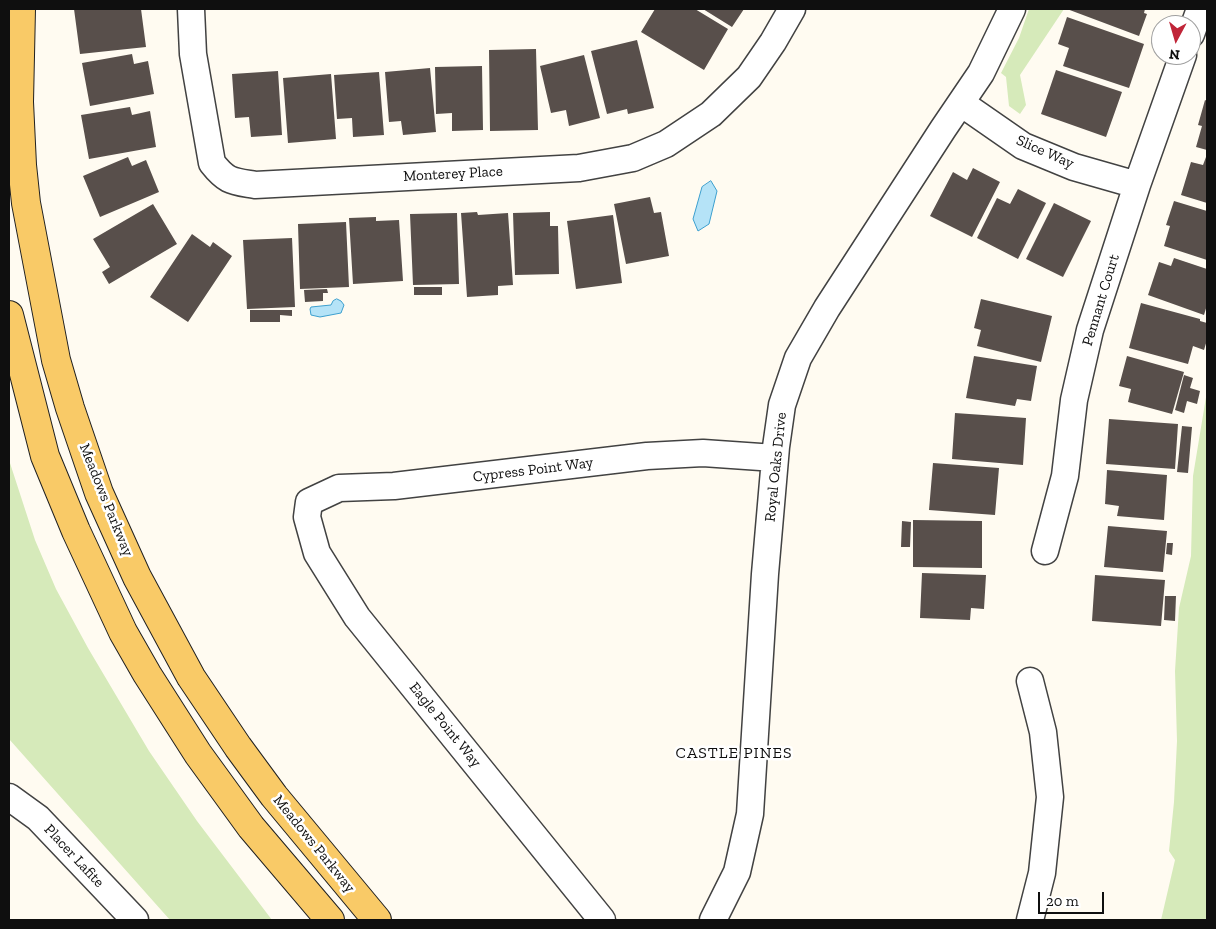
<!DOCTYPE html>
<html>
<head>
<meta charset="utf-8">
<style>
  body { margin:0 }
  #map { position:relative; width:1216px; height:929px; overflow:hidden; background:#fffbf1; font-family:"Zilla Slab",serif }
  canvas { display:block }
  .frame { position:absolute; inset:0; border:10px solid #0f0f0f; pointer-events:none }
  .north { position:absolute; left:1151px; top:15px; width:50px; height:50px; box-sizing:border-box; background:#fff; border:1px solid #9f9f9f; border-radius:50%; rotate:186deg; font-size:14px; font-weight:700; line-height:20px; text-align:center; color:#0f0f0f }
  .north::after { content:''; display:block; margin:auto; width:18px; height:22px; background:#c02538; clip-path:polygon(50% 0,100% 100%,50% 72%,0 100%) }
  .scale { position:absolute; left:1038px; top:892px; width:66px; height:22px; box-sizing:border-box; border:2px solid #0f0f0f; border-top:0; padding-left:6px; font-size:15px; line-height:18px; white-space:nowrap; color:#0f0f0f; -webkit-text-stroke:4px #fff; paint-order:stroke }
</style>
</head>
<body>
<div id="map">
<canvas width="1216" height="929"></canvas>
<div class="frame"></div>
<div class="north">N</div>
<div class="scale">20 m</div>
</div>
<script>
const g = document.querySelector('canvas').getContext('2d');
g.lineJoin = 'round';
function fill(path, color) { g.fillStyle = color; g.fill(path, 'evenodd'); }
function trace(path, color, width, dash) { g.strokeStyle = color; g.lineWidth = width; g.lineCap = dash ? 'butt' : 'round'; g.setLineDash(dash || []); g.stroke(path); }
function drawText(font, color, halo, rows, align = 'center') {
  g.font = font + ' "Zilla Slab",serif'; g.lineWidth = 5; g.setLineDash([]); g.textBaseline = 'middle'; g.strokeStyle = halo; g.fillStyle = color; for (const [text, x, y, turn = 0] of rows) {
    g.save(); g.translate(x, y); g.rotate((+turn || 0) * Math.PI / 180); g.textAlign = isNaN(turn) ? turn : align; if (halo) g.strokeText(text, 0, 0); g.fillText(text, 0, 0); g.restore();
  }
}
fill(new Path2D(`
  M 1029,9 L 1064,9 L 1020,75 L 1026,105 L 1020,114 L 1009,106 L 1006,77 L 1001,73 L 1019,38 Z
  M 1207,391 L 1207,920 L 1161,920 L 1175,860 L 1169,851 L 1174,802 L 1177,741 L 1175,671 L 1179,608 L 1191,556 L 1193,476 Z
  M 9,460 L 35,540 L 56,589 L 88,648 L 149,751 L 197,821 L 272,920 L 170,920 L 9,739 Z`), '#d6eaba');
const water = new Path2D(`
  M 711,181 L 717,191 L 709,224 L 698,231 L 693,219 L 702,187 Z
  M 337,299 L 341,301 L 344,305 L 341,313 L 320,317 L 311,315 L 310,309 L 311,307 L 331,305 L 333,301 Z`);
fill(water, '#b5e3f7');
trace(water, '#3c9fce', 1);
fill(new Path2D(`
  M 74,9 L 141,9 L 146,47 L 80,54 Z
  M 655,9 L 695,9 L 728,29 L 704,70 L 641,32 Z
  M 703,9 L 744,9 L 732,27 Z
  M 1067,9 L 1145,9 L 1144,13 L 1147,14 L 1139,36 Z
  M 1067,17 L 1144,44 L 1129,88 L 1063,66 L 1069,48 L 1058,44 Z
  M 637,40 L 654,108 L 628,114 L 627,109 L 607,114 L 591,51 Z
  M 536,49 L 538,130 L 490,131 L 489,50 Z
  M 132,54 L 134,64 L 148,61 L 154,94 L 90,106 L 82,63 Z
  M 584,55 L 600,118 L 569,126 L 566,110 L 551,113 L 540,66 Z
  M 482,66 L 483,130 L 452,131 L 452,113 L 436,114 L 435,67 Z
  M 430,68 L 436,132 L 403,135 L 401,121 L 389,122 L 385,72 Z
  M 1056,70 L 1122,92 L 1106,137 L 1041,114 Z
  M 278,71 L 282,135 L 251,137 L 249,117 L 235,118 L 232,74 Z
  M 379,72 L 384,135 L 353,137 L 352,118 L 337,119 L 334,75 Z
  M 331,74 L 336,139 L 288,143 L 283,78 Z
  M 1205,100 L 1207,101 L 1207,150 L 1196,147 L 1202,126 L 1198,125 Z
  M 130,107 L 132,115 L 150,111 L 156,147 L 89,159 L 81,115 Z
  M 128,157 L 132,166 L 146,160 L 159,192 L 100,217 L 83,176 Z
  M 1206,157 L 1207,158 L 1207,203 L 1181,195 L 1191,162 L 1203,165 Z
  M 973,168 L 1000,182 L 972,237 L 930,216 L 953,172 L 967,180 Z
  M 1018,189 L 1046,203 L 1018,259 L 977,238 L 997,198 L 1010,204 Z
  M 650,197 L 654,213 L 661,212 L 669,256 L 626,264 L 614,204 Z
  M 1174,201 L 1207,211 L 1207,260 L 1164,246 L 1170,226 L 1166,225 Z
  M 1054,203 L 1091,221 L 1063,277 L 1026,259 Z
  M 153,204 L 177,244 L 109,284 L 102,272 L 110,267 L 93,239 Z
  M 477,212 L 478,215 L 508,213 L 513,285 L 498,286 L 498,295 L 467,297 L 461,213 Z
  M 550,212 L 550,226 L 558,226 L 559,274 L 515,275 L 513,213 Z
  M 457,213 L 459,284 L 413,285 L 410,214 Z
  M 613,215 L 622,283 L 576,289 L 567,221 Z
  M 376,217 L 376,221 L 399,220 L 403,281 L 353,284 L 349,218 Z
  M 346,222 L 349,287 L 300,289 L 298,224 Z
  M 192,234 L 210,247 L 213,242 L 232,256 L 188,322 L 150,297 Z
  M 292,238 L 295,307 L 247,309 L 243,240 Z
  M 1174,258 L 1207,269 L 1207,305 L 1204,315 L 1148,295 L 1159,262 L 1171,266 Z
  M 414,287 L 442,287 L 442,295 L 414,295 Z
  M 327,289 L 328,293 L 323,293 L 323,301 L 305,302 L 304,290 Z
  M 981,299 L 1052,316 L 1041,362 L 977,346 L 981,330 L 974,328 Z
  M 1141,303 L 1200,319 L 1200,321 L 1207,323 L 1207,340 L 1204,350 L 1193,346 L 1188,364 L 1129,348 Z
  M 250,310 L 292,310 L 292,316 L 280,315 L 280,322 L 250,322 Z
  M 974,356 L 1037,366 L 1031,401 L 1017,399 L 1015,406 L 966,398 Z
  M 1127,356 L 1184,372 L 1172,414 L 1128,402 L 1131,389 L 1119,386 Z
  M 1184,375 L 1193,378 L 1190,388 L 1200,391 L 1197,404 L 1187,401 L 1184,413 L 1175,410 Z
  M 955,413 L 1026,418 L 1023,465 L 952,459 Z
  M 1109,419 L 1178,424 L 1175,469 L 1106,464 Z
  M 1182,426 L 1192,427 L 1188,473 L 1177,472 Z
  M 933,463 L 999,468 L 995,515 L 929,510 Z
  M 1107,470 L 1167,475 L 1164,520 L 1117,516 L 1119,506 L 1105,504 Z
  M 913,520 L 982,521 L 982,568 L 913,567 Z
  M 902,521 L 911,522 L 910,547 L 901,547 Z
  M 1108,526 L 1167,531 L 1163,572 L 1104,567 Z
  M 1167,543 L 1173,543 L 1172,555 L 1166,554 Z
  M 922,573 L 986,575 L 984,609 L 971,608 L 970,620 L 920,618 Z
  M 1095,575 L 1165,580 L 1161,626 L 1092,621 Z
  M 1165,596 L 1176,596 L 1175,621 L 1164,620 Z`), '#584f4b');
const minor = new Path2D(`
  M 191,9 L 193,54 L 212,163 C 227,182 232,181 255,185 L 579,168 L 633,158 L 666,144 L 711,114 L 749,77 L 773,42 L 792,9
  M 1191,34 L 1200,9
  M 961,103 L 1023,146 L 1074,167 L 1137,185
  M 1045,551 L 1065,476 L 1074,400 L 1090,330 L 1137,185 L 1183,55
  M 1030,681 L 1043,732 L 1050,797 L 1042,873 L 1030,920
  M 9,797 L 38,818 L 135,920
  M 602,920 L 357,617 L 317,553 L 307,517 L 309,502 L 339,488 L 394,486 L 647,456 L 703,453 L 775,458
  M 713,920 L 737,872 L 750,814 L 765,574 L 776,447 L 782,405 L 798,358 L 827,308 L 943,129 L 981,73 L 1012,9`);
const major = new Path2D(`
  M 21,9 L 19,102 L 22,165 L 26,203 L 56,360 L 70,408 L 99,493 L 137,577 L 191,677 L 238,747 L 274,796 L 377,920
  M 9,315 L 45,456 L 76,531 L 123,632 L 147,674 L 198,754 L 251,827 L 330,920`);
trace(minor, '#424242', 29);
trace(major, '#202020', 30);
trace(minor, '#fff', 26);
trace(major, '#f9ca67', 28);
drawText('15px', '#0f0f0f', '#fff', [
  ["Slice Way",1045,152,24],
  ["Monterey Place",453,174,-3],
  ["Pennant Court",1101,300,-73],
  ["Royal Oaks Drive",776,467,-84],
  ["Cypress Point Way",533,470,-7],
  ["Meadows Parkway",106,500,68],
  ["Eagle Point Way",445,725,51],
  ["Meadows Parkway",314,844,51],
  ["Placer Lafite",74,856,47]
]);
g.letterSpacing = '1px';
drawText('16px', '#0f0f0f', '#fff', [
  ["CASTLE PINES",734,753]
]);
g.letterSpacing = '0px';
</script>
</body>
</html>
